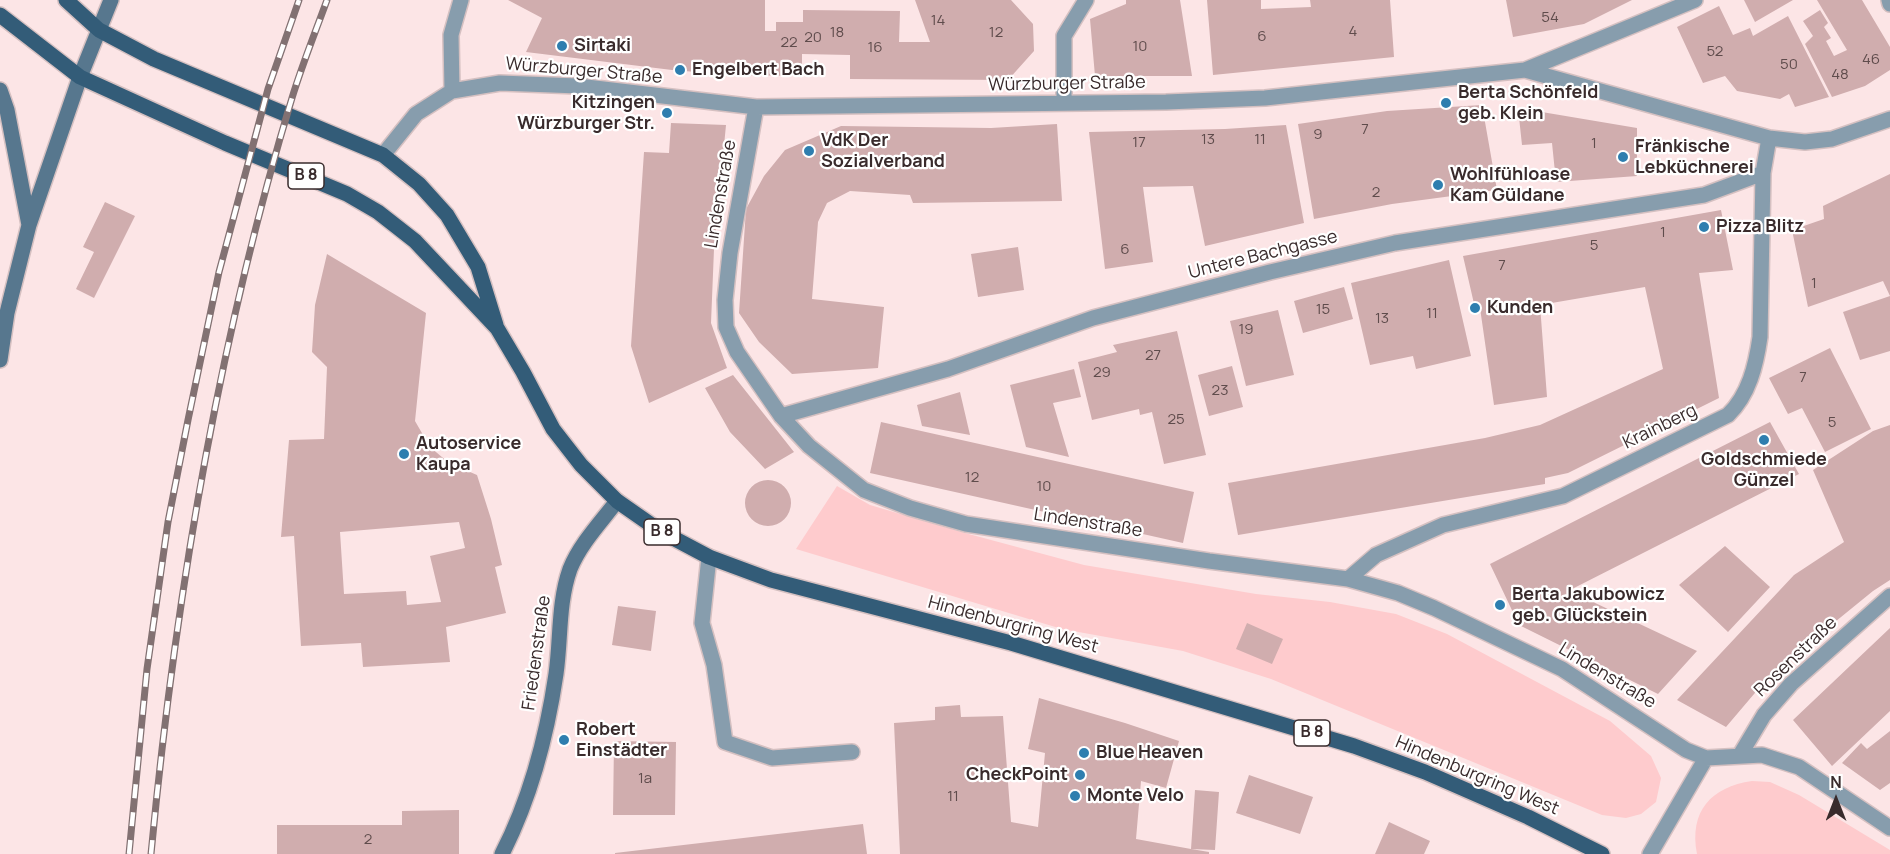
<!DOCTYPE html>
<html>
<head>
<meta charset="utf-8">
<style>
  body { margin:0 }
  #map { position:relative; width:1890px; height:854px; overflow:hidden; background:#fce5e6; font-family:Manrope,sans-serif }
  canvas { display:block }
  .north { position:absolute; left:1806px; top:770px; width:60px; height:60px; -webkit-text-stroke:4px #fff; paint-order:stroke; rotate:0deg; font-size:16px; font-weight:700; line-height:24px; text-align:center; color:#392b2c }
  .north::after { content:''; display:block; margin:auto; width:21px; height:27px; background:#392b2c; clip-path:polygon(50% 0,100% 100%,50% 72%,0 100%) }
</style>
</head>
<body>
<div id="map">
<canvas width="1890" height="854"></canvas>
<div class="north">N</div>
</div>
<script>
const g = document.querySelector('canvas').getContext('2d');
g.lineJoin = 'round';
function fill(path, color) { g.fillStyle = color; g.fill(path, 'evenodd'); }
function trace(path, color, width, dash) { g.strokeStyle = color; g.lineWidth = width; g.lineCap = dash ? 'butt' : 'round'; g.setLineDash(dash || []); g.stroke(path); }
function drawText(font, color, halo, rows, align = 'center') {
  g.font = font + ' Manrope,sans-serif'; g.lineWidth = 4.5; g.setLineDash([]); g.textBaseline = 'middle'; g.strokeStyle = halo; g.fillStyle = color; for (const [text, x, y, turn = 0] of rows) {
    g.save(); g.translate(x, y); g.rotate((+turn || 0) * Math.PI / 180); g.textAlign = isNaN(turn) ? turn : align; if (halo) g.strokeText(text, 0, 0); g.fillText(text, 0, 0); g.restore();
  }
}
fill(new Path2D(`
  M 837,486 L 870,505 L 965,533 L 1084,565 L 1256,594 L 1330,602 L 1396,614 L 1447,634 L 1610,721 L 1651,756 L 1661,778 L 1656,802 L 1641,814 L 1626,818 L 1602,815 L 1271,679 L 1183,651 L 1062,629 L 796,549 Z
  M 1752,781 L 1770,782 L 1799,795 L 1890,850 L 1890,854 L 1697,854 C 1689,811 1711,787 1752,781 Z`), '#fecbcd');
fill(new Path2D(`
  M 508,0 L 765,0 L 765,31 L 776,31 L 776,22 L 803,22 L 803,10 L 900,11 L 899,42 L 930,42 L 915,0 L 1011,0 L 1033,24 L 1034,51 L 1008,80 L 850,79 L 850,55 L 802,54 L 802,76 L 733,75 L 672,70 L 526,52 L 542,18 Z
  M 1126,0 L 1180,0 L 1192,76 L 1095,76 L 1090,19 L 1126,4 Z
  M 1207,0 L 1261,0 L 1261,9 L 1311,7 L 1310,0 L 1390,0 L 1394,57 L 1213,75 Z
  M 1506,0 L 1632,0 L 1584,24 L 1513,37 Z
  M 1744,0 L 1793,0 L 1755,22 Z
  M 1817,0 L 1862,0 L 1890,47 L 1890,70 L 1865,86 L 1832,97 L 1805,44 L 1813,36 L 1803,21 L 1820,10 L 1828,23 L 1824,27 L 1831,38 L 1826,41 L 1834,56 L 1847,50 Z
  M 1719,6 L 1733,35 L 1750,28 L 1753,36 L 1788,16 L 1829,97 L 1795,107 L 1789,94 L 1780,99 L 1737,91 L 1725,76 L 1703,83 L 1677,27 Z
  M 1482,105 L 1497,190 L 1392,204 L 1314,219 L 1298,124 L 1387,111 Z
  M 1518,108 L 1637,128 L 1637,176 L 1556,182 L 1552,143 L 1522,145 Z
  M 671,123 L 726,125 L 714,249 L 711,323 L 727,368 L 649,403 L 631,346 L 644,152 L 669,153 Z
  M 1057,124 L 1062,201 L 913,203 L 910,195 L 850,191 L 827,203 L 818,222 L 812,299 L 884,307 L 878,368 L 792,374 L 759,342 L 739,313 L 746,209 L 764,176 L 785,150 L 841,126 L 991,128 Z
  M 1286,125 L 1304,223 L 1205,246 L 1193,186 L 1143,187 L 1153,262 L 1105,269 L 1089,132 L 1225,129 Z
  M 1890,174 L 1890,296 L 1883,281 L 1808,307 L 1792,230 L 1824,219 L 1823,206 Z
  M 105,202 L 135,216 L 94,298 L 76,289 L 94,252 L 83,247 Z
  M 1721,210 L 1733,270 L 1699,273 L 1719,398 L 1568,473 L 1545,478 L 1545,484 L 1238,535 L 1228,483 L 1485,438 L 1540,425 L 1663,369 L 1645,287 L 1540,305 L 1547,397 L 1494,405 L 1480,308 L 1475,308 L 1463,256 Z
  M 1018,247 L 1024,290 L 978,297 L 971,254 Z
  M 327,254 L 426,313 L 415,421 L 430,447 L 449,463 L 477,475 L 491,519 L 502,565 L 495,567 L 506,613 L 446,627 L 450,662 L 363,667 L 361,643 L 301,646 L 294,536 L 281,537 L 289,440 L 324,439 L 327,367 L 312,352 L 315,305 ZM 459,522 L 465,548 L 430,556 L 441,602 L 407,605 L 406,591 L 344,594 L 340,532 Z
  M 1449,260 L 1471,356 L 1416,369 L 1413,356 L 1370,365 L 1351,283 Z
  M 1344,287 L 1353,319 L 1303,333 L 1294,301 Z
  M 1890,296 L 1890,351 L 1860,360 L 1843,312 Z
  M 1278,310 L 1294,375 L 1246,386 L 1230,321 Z
  M 1177,331 L 1206,455 L 1164,464 L 1152,412 L 1140,415 L 1139,409 L 1092,420 L 1078,362 L 1117,352 L 1113,345 Z
  M 1830,348 L 1871,429 L 1825,452 L 1802,408 L 1788,414 L 1769,378 Z
  M 1232,366 L 1243,407 L 1209,416 L 1198,375 Z
  M 1074,369 L 1081,397 L 1053,403 L 1069,457 L 1026,447 L 1010,385 Z
  M 733,375 L 794,452 L 765,469 L 730,432 L 705,388 Z
  M 960,392 L 970,435 L 922,426 L 917,405 Z
  M 881,422 L 1194,492 L 1183,543 L 870,473 Z
  M 1770,422 L 1799,474 L 1572,589 L 1574,593 L 1697,651 L 1658,694 L 1519,625 L 1490,564 Z
  M 1890,425 L 1890,580 L 1873,591 L 1771,674 L 1726,727 L 1677,700 L 1794,575 L 1844,542 L 1813,470 L 1873,431 Z
  M745 503a23 23 0 1 1 46 0a23 23 0 1 1-46 0Z
  M 1725,546 L 1770,587 L 1728,632 L 1679,585 Z
  M 618,606 L 656,611 L 651,651 L 612,645 Z
  M 1247,623 L 1283,639 L 1272,664 L 1236,649 Z
  M 1890,628 L 1890,711 L 1832,766 L 1793,720 Z
  M 1039,698 L 1125,723 L 1179,741 L 1166,788 L 1141,781 L 1136,839 L 1191,849 L 1195,790 L 1219,792 L 1215,850 L 1191,849 L 1209,852 L 1209,854 L 900,854 L 894,723 L 935,720 L 935,707 L 960,705 L 961,717 L 1003,716 L 1011,822 L 1038,827 L 1045,753 L 1028,749 Z
  M 1890,731 L 1890,783 L 1880,790 L 1842,763 L 1861,743 L 1867,749 Z
  M 614,741 L 676,742 L 675,815 L 613,815 Z
  M 1249,775 L 1313,797 L 1300,834 L 1236,813 Z
  M 459,810 L 459,854 L 277,854 L 277,825 L 402,825 L 402,811 Z
  M 1389,822 L 1430,841 L 1424,854 L 1375,854 Z
  M 863,824 L 867,854 L 615,854 L 615,853 Z`), '#d0adae');
const lane = new Path2D(`
  M 1889,0 L 1890,4
  M 709,557 L 702,623 L 714,665 L 725,742 L 772,758 L 852,752`);
const street = new Path2D(`
  M 1525,70 L 1695,0
  M 452,91 L 451,35 L 461,0
  M 1064,103 L 1064,36 L 1086,0
  M 756,107 L 730,253 L 725,300 L 726,327 L 737,352 L 781,416 L 809,446 L 864,490 L 910,508 L 966,524 L 1209,561 L 1348,579 L 1398,593 L 1434,608 L 1562,669 L 1686,750 L 1706,758 L 1762,755 L 1799,767 L 1890,828
  M 383,155 L 416,114 L 452,91 L 500,83 L 578,86 L 756,107 L 1166,102 L 1265,98 L 1525,70 L 1769,138 L 1805,142 L 1832,139 L 1890,119
  M 781,416 L 948,369 L 1093,318 L 1270,272 L 1395,243 L 1704,195 L 1763,173
  M 1348,579 L 1376,555 L 1443,525 L 1563,496 L 1728,415 C 1749,395 1756,365 1760,337 L 1763,173 L 1769,138
  M 1740,755 L 1764,715 L 1791,684 L 1890,596
  M 1650,854 L 1706,758`);
const secondary = new Path2D(`
  M 0,90 L 7,110 L 29,225
  M 0,360 L 7,313 L 29,225 L 80,77 L 111,0
  M 502,854 C 530,799 547,735 556,674 C 561,639 558,603 570,569 C 580,544 601,522 617,501`);
const primary = new Path2D(`
  M 66,0 L 99,30 L 154,59 L 383,155 L 419,184 L 447,215 L 478,267 L 496,325
  M 0,15 L 80,77 L 225,143 L 347,194 L 378,212 L 415,241 L 497,328 L 523,372 L 553,429 L 581,465 L 617,501 L 660,531 L 709,557 L 771,580 L 1011,643 L 1354,746 L 1425,772 L 1528,817 L 1602,854`);
trace(lane, '#d5c0c1', 18);
trace(street, '#d5c0c1', 18);
trace(secondary, '#d5c0c1', 18);
trace(primary, '#d5c0c1', 18);
trace(lane, '#879dad', 15);
trace(street, '#879dad', 15);
trace(secondary, '#57778e', 15);
trace(primary, '#335c78', 15);
const rail = new Path2D(`
  M 129,854 L 147,669 L 168,522 L 188,420 L 219,272 L 268,89 L 299,0
  M 151,854 C 175,601 218,342 292,98 C 302,65 315,33 327,0`);
trace(rail, '#827172', 7);
trace(rail, '#fff', 4.5, [14]);
for (const [x, y, r, color] of [
  [562,46,6,"#2e7eaf"],
  [680,70,6,"#2e7eaf"],
  [1446,103,6,"#2e7eaf"],
  [667,113,6,"#2e7eaf"],
  [809,151,6,"#2e7eaf"],
  [1623,157,6,"#2e7eaf"],
  [1438,185,6,"#2e7eaf"],
  [1704,227,6,"#2e7eaf"],
  [1475,308,6,"#2e7eaf"],
  [1764,440,6,"#2e7eaf"],
  [404,454,6,"#2e7eaf"],
  [1500,605,6,"#2e7eaf"],
  [564,740,6,"#2e7eaf"],
  [1084,753,6,"#2e7eaf"],
  [1080,775,6,"#2e7eaf"],
  [1075,796,6,"#2e7eaf"]
]) { const dot = new Path2D(); dot.arc(x, y, r, 0, 2 * Math.PI); g.fillStyle = color; g.fill(dot); trace(dot, '#fff', 2); }
drawText('15px', '#5f4c4c', null, [
  ["54",1550,18],
  ["14",938,21],
  ["4",1353,32],
  ["18",837,33],
  ["12",996,33],
  ["6",1262,37],
  ["20",813,38],
  ["22",789,43],
  ["10",1140,47],
  ["16",875,48],
  ["52",1715,52],
  ["46",1871,60],
  ["50",1789,65],
  ["48",1840,75],
  ["7",1365,130],
  ["9",1318,135],
  ["13",1208,140],
  ["11",1260,140],
  ["17",1139,143],
  ["1",1594,144],
  ["2",1376,193],
  ["1",1663,233],
  ["5",1594,246],
  ["6",1125,250],
  ["7",1502,266],
  ["1",1814,284],
  ["15",1323,310],
  ["11",1432,314],
  ["13",1382,319],
  ["19",1246,330],
  ["27",1153,356],
  ["29",1102,373],
  ["7",1803,378],
  ["23",1220,391],
  ["25",1176,420],
  ["5",1832,423],
  ["12",972,478],
  ["10",1044,487],
  ["1a",645,779],
  ["11",953,797],
  ["2",368,840]
]);
for (const [x, y, w] of [
  [306,176,36],
  [662,532,36],
  [1312,733,36]
]) { const box = new Path2D(); box.roundRect(x - w / 2, y - 13, w, 26, 4.5); g.fillStyle = '#fff'; g.fill(box); trace(box, '#392b2c', 1.5); }
drawText('bold 16px', '#392b2c', null, [
  ["B 8",306,176],
  ["B 8",662,532],
  ["B 8",1312,733]
]);
drawText('bold 18px', '#392b2c', '#fff', [
  ["Sirtaki",574,46],
  ["Engelbert Bach",692,70],
  ["Berta Schönfeld",1458,93],
  ["geb. Klein",1458,114],
  ["Kitzingen",655,103,"right"],
  ["Würzburger Str.",655,124,"right"],
  ["VdK Der",821,141],
  ["Sozialverband",821,162],
  ["Fränkische",1635,147],
  ["Lebküchnerei",1635,168],
  ["Wohlfühloase",1450,175],
  ["Kam Güldane",1450,196],
  ["Pizza Blitz",1716,227],
  ["Kunden",1487,308],
  ["Autoservice",416,444],
  ["Kaupa",416,465],
  ["Goldschmiede",1764,460,"center"],
  ["Günzel",1764,481,"center"],
  ["Berta Jakubowicz",1512,595],
  ["geb. Glückstein",1512,616],
  ["Robert",576,730],
  ["Einstädter",576,751],
  ["Blue Heaven",1096,753],
  ["CheckPoint",1068,775,"right"],
  ["Monte Velo",1087,796]
], 'left');
drawText('18px', '#392b2c', '#fff', [
  ["Würzburger Straße",584,71,5],
  ["Würzburger Straße",1067,84,-1],
  ["Lindenstraße",721,194,-80],
  ["Untere Bachgasse",1263,255,-14],
  ["Krainberg",1660,427,-26],
  ["Lindenstraße",1088,523,9],
  ["Hindenburgring West",1013,625,15],
  ["Friedenstraße",537,653,-82],
  ["Rosenstraße",1796,657,-44],
  ["Lindenstraße",1607,676,31],
  ["Hindenburgring West",1477,776,23]
]);
</script>
</body>
</html>
